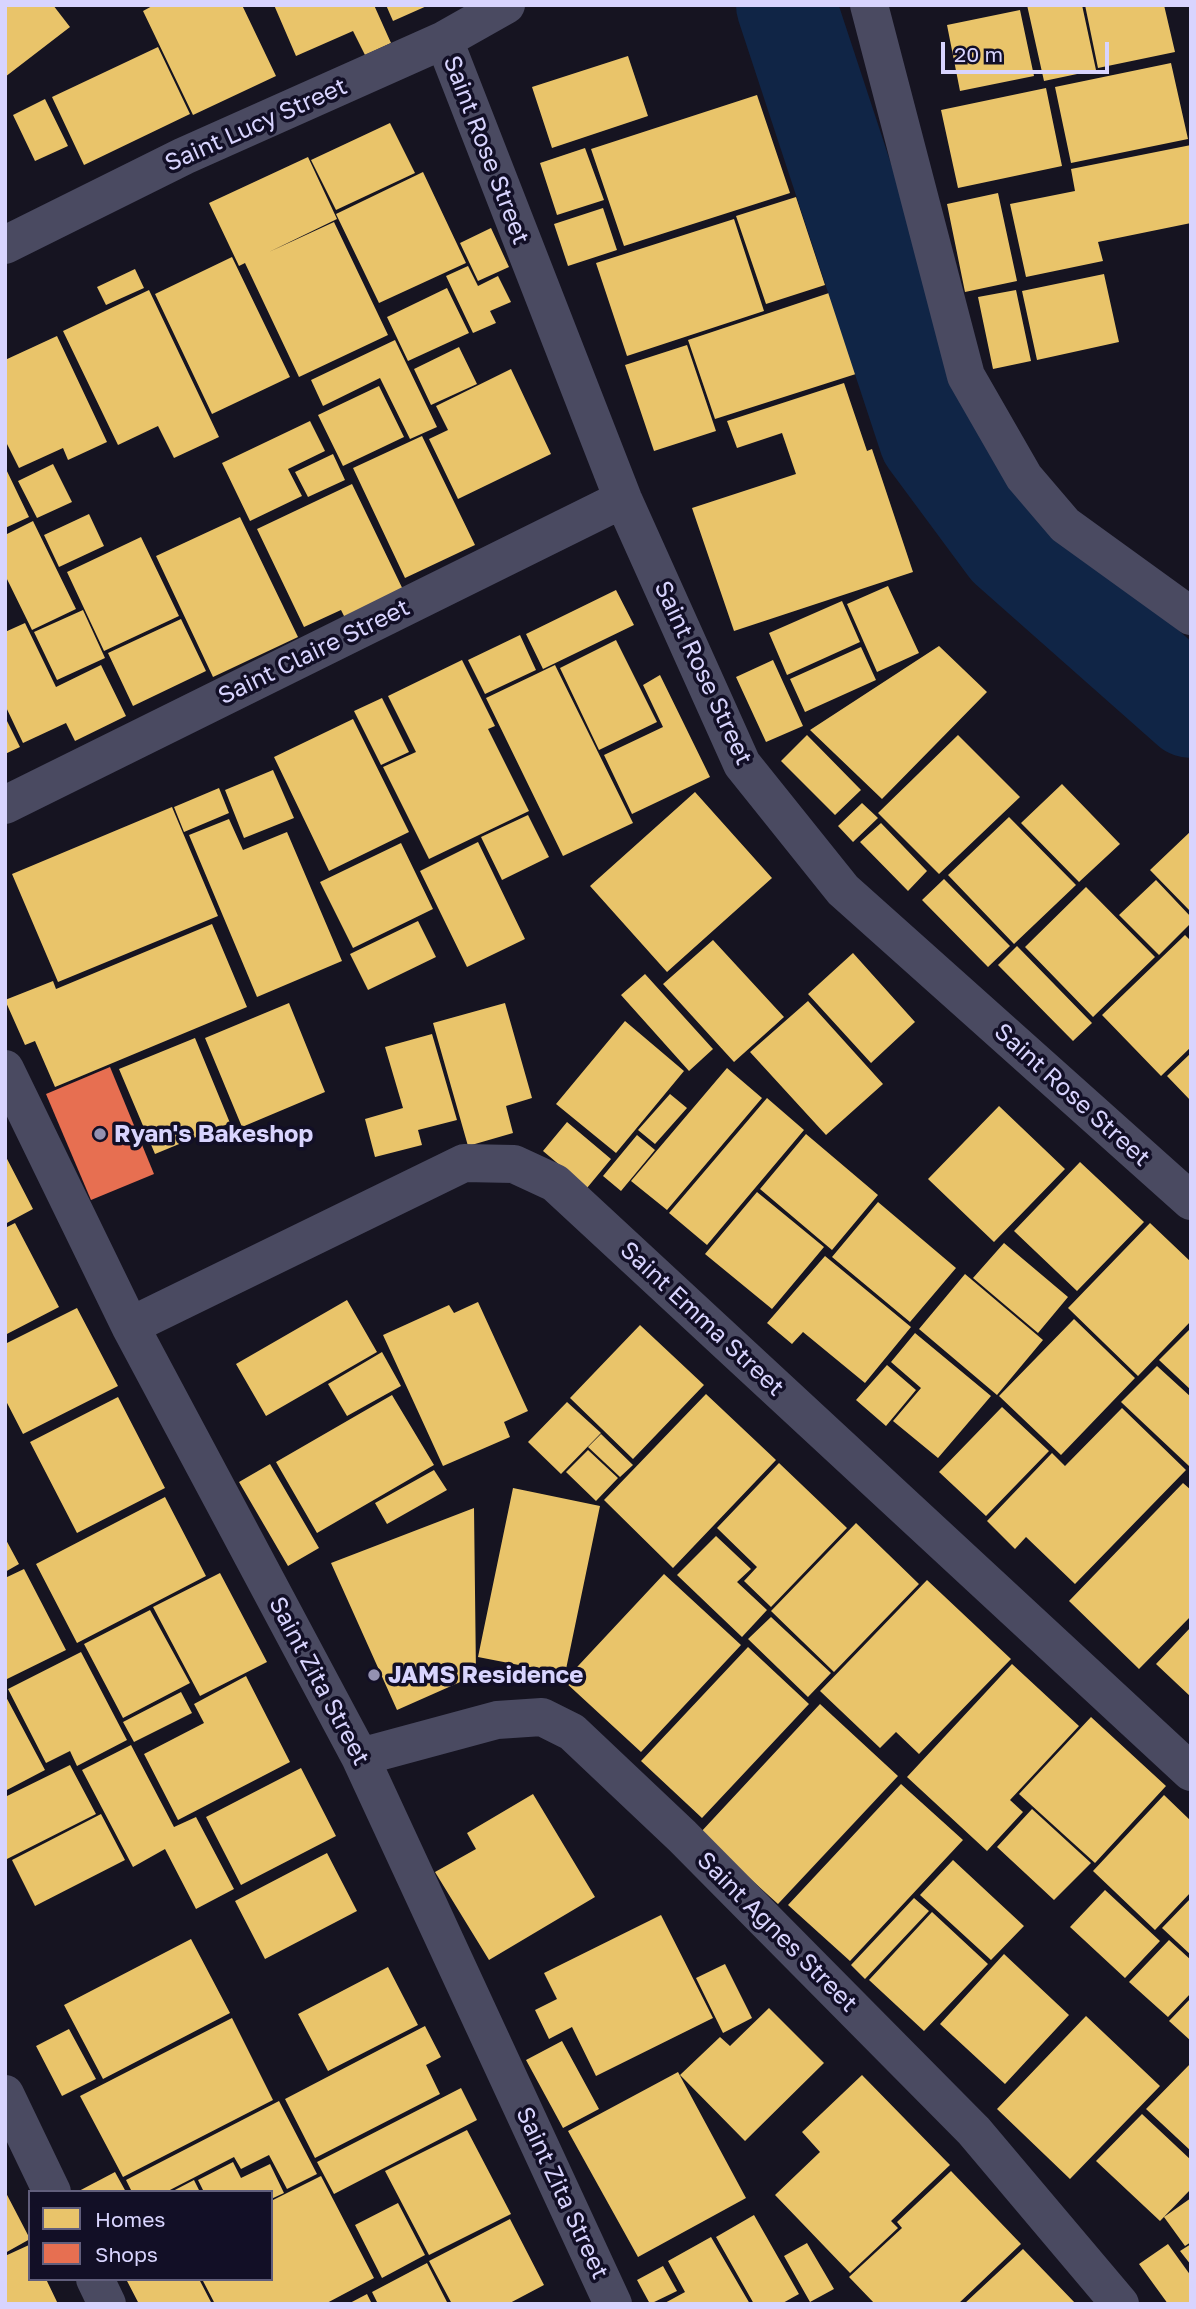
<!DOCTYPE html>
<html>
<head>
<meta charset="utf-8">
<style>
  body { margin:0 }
  #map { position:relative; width:1196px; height:2309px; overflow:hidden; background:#161421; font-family:"Golos Text",sans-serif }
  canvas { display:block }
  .frame { position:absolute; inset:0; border:7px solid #d8d4fe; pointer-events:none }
  .legend { position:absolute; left:28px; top:2190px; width:245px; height:91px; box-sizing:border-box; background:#120f26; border:2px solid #615e7c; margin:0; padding:9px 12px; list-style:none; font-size:21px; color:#d8d4fe }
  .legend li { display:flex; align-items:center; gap:14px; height:35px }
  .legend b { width:35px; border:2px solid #615e7c }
  .scale { position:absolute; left:941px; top:42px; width:168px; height:32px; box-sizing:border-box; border:4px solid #d8d4fe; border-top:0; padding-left:9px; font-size:21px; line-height:24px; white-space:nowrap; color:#d8d4fe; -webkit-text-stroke:5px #120f26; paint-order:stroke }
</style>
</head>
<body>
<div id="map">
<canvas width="1196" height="2309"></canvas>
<div class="frame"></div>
<ul class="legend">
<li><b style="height:19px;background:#e9c46a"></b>Homes</li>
<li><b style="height:19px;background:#e76f51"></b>Shops</li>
</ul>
<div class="scale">20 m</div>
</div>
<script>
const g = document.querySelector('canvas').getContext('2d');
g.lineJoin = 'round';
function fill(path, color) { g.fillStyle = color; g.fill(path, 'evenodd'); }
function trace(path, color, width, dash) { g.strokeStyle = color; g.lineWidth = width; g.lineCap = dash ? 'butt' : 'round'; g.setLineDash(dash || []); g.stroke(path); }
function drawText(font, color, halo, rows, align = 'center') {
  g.font = font + ' "Golos Text",sans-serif'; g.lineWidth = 7; g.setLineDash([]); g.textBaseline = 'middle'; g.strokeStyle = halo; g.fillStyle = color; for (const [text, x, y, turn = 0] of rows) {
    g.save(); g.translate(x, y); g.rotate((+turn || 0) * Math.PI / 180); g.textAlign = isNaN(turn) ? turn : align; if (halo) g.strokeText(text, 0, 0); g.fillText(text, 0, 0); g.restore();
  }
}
fill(new Path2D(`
  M 5,5 L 53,5 L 70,27 L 5,77 Z
  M 154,5 L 242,5 L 276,76 L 193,115 L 143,11 Z
  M 274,5 L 374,5 L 391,43 L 365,55 L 353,31 L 296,56 Z
  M 386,5 L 429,5 L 393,21 Z
  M 1027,5 L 1082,5 L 1096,70 L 1044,81 Z
  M 1085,5 L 1164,5 L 1175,52 L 1098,68 Z
  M 1020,10 L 1034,76 L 960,91 L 947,25 Z
  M 158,47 L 190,114 L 84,165 L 52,97 Z
  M 628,56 L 648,116 L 552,148 L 532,87 Z
  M 1171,63 L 1188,139 L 1071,163 L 1055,87 Z
  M 1046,88 L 1062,166 L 958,188 L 941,110 Z
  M 757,95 L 790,193 L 624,246 L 591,149 Z
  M 45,99 L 68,146 L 35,161 L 13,115 Z
  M 390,123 L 415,173 L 336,210 L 311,160 Z
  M 1191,145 L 1191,223 L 1098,242 L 1103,261 L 1026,277 L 1010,204 L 1075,191 L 1071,169 Z
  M 585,148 L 604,200 L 557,215 L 540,163 Z
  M 308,157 L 337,219 L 269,252 L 334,222 L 388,335 L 299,377 L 245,263 L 239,266 L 209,203 Z
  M 423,172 L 466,263 L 379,303 L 336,214 Z
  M 998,193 L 1017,281 L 965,292 L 947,204 Z
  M 796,197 L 825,285 L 766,304 L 736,216 Z
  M 603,208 L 617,250 L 568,266 L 554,224 Z
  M 734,219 L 764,311 L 627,356 L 596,263 Z
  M 491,228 L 509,267 L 478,281 L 460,243 Z
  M 232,257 L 290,377 L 212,414 L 155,294 Z
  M 468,266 L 478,286 L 498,276 L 511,302 L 490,311 L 496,323 L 473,333 L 446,276 Z
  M 135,269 L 144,288 L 106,305 L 97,287 Z
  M 1104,274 L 1119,342 L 1037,360 L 1022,291 Z
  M 447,288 L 469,333 L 408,361 L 387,317 Z
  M 149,290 L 219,437 L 174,458 L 158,426 L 118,445 L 63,331 Z
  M 1016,290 L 1031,361 L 993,369 L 978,297 Z
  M 832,292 L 859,373 L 715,419 L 688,340 Z
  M 57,336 L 107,442 L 68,460 L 63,448 L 19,468 L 5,440 L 5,360 Z
  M 395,340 L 437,427 L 410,439 L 380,378 L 323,406 L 311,380 Z
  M 687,345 L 716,431 L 654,451 L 625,365 Z
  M 459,347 L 477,384 L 431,405 L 414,369 Z
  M 511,369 L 551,454 L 458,499 L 429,439 L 448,430 L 436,406 Z
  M 844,383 L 867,451 L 872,449 L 913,572 L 734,631 L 692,508 L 796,474 L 782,433 L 737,448 L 727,421 Z
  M 379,386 L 404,437 L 343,466 L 318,415 Z
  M 310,421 L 325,451 L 288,469 L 302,496 L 250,521 L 222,463 Z
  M 422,436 L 475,545 L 405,578 L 353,468 Z
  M 333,454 L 345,480 L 308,497 L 295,472 Z
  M 53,464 L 72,502 L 37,518 L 18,481 Z
  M 5,467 L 29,517 L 5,528 Z
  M 352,484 L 408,600 L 350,628 L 341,610 L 304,627 L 257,529 Z
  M 89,514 L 104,546 L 59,567 L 44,535 Z
  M 240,517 L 298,637 L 213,677 L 156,556 Z
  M 33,521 L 76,609 L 32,630 L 5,575 L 5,535 Z
  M 141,537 L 179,616 L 104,651 L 67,572 Z
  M 888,586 L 919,653 L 877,672 L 847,604 Z
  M 616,590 L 634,625 L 543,669 L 526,634 Z
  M 842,601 L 860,642 L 787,675 L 769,633 Z
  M 83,610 L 105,658 L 57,680 L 34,632 Z
  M 181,619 L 206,671 L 133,706 L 108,653 Z
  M 25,623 L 56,687 L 101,665 L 126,716 L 75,741 L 66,723 L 23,743 L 5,705 L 5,632 Z
  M 520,635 L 536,670 L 485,694 L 468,660 Z
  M 616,640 L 657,722 L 599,750 L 560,668 Z
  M 939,646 L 987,692 L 882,799 L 810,730 Z
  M 861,647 L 876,680 L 805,712 L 790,679 Z
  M 462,660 L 495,726 L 488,729 L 529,811 L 429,859 L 383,767 L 416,752 L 388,696 Z
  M 773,660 L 803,726 L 766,742 L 736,677 Z
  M 555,665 L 633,823 L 563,856 L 486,698 Z
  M 660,675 L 710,777 L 632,814 L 604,755 L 663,727 L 643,685 Z
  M 382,698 L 409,752 L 381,765 L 354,711 Z
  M 5,717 L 20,747 L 5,754 Z
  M 353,719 L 409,832 L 329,871 L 274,757 Z
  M 807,735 L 861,790 L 835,815 L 781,761 Z
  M 958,735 L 1020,797 L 939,874 L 878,813 Z
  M 273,770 L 294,818 L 244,838 L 225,790 Z
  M 1062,784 L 1120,844 L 1079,882 L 1021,823 Z
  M 219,788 L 229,813 L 184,832 L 174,807 Z
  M 695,792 L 772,878 L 667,972 L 590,886 Z
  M 862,803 L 878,818 L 853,842 L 838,826 Z
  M 172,807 L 218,916 L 58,982 L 12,874 Z
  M 528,815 L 549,857 L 502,880 L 481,837 Z
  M 1009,817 L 1076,885 L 1014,944 L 948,875 Z
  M 229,819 L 243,850 L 287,832 L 342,961 L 257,997 L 189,835 Z
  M 881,823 L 927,871 L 908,891 L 860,842 Z
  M 1191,831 L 1191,912 L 1150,870 Z
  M 478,842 L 525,939 L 467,967 L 420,871 Z
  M 401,843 L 433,909 L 353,948 L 320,882 Z
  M 944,879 L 1010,946 L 988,967 L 922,900 Z
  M 1156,880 L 1191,917 L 1191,923 L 1159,955 L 1119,915 Z
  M 1086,887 L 1155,957 L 1093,1017 L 1025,947 Z
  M 418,921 L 436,957 L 368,990 L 350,954 Z
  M 212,924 L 247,1007 L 55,1087 L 35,1041 L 25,1045 L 5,1000 L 53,981 L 56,989 Z
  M 1185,935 L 1191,941 L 1191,1047 L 1161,1076 L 1102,1015 Z
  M 713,940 L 784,1017 L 734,1062 L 663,984 Z
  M 1017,946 L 1092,1023 L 1073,1041 L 998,965 Z
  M 853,953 L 915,1022 L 871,1063 L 808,994 Z
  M 645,974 L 713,1049 L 689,1071 L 621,995 Z
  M 808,1001 L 883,1084 L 826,1135 L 750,1052 Z
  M 289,1003 L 325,1092 L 242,1127 L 205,1038 Z
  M 505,1003 L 532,1098 L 506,1106 L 513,1133 L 468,1146 L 433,1023 Z
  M 625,1021 L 684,1071 L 616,1153 L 556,1104 Z
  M 432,1034 L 457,1120 L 418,1130 L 422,1145 L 375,1157 L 365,1119 L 403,1108 L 385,1047 Z
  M 195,1038 L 230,1123 L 155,1154 L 119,1069 Z
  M 1191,1053 L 1191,1101 L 1167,1076 Z
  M 727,1068 L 762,1098 L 667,1210 L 631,1181 Z
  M 670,1094 L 687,1108 L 655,1144 L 638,1130 Z
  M 767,1098 L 804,1130 L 707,1245 L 669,1213 Z
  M 999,1106 L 1065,1169 L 994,1242 L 928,1179 Z
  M 567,1122 L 611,1159 L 587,1188 L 543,1151 Z
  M 806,1134 L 878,1195 L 832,1250 L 760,1189 Z
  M 637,1135 L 655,1150 L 621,1191 L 603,1176 Z
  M 5,1155 L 33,1209 L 5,1224 Z
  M 1080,1162 L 1144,1222 L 1077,1291 L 1014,1231 Z
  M 757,1192 L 824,1247 L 772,1309 L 705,1254 Z
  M 878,1202 L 956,1268 L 910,1322 L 832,1257 Z
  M 15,1223 L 59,1307 L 5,1335 L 5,1228 Z
  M 1150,1223 L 1191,1262 L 1191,1321 L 1138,1376 L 1068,1308 Z
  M 1004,1243 L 1068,1297 L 1038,1333 L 973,1278 Z
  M 825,1256 L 911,1327 L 865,1383 L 803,1332 L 792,1344 L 767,1323 Z
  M 965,1274 L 1043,1340 L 997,1395 L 919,1329 Z
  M 347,1300 L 377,1352 L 266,1416 L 236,1364 Z
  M 478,1302 L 528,1411 L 504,1422 L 510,1437 L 443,1466 L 383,1335 L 449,1305 L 454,1313 Z
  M 77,1308 L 118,1386 L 23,1434 L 5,1399 L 5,1344 Z
  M 1074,1319 L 1135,1378 L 1061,1455 L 999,1396 Z
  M 640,1325 L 704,1385 L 633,1459 L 570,1398 Z
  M 1191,1328 L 1191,1390 L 1159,1360 Z
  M 915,1333 L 991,1396 L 938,1458 L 893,1421 L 921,1388 L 891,1362 Z
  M 382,1352 L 401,1386 L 347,1416 L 328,1384 Z
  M 887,1365 L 916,1390 L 886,1426 L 856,1400 Z
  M 1157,1366 L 1191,1397 L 1191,1464 L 1189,1466 L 1121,1402 Z
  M 706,1394 L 776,1460 L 673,1568 L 604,1500 Z
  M 392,1395 L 434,1465 L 317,1533 L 276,1462 Z
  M 118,1397 L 165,1488 L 77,1533 L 30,1442 Z
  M 567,1402 L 601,1433 L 561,1474 L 528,1442 Z
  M 1002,1407 L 1049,1451 L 986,1516 L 939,1472 Z
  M 1122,1408 L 1186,1470 L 1075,1584 L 1026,1537 L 1015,1549 L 987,1521 L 1052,1453 L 1065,1466 Z
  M 601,1434 L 633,1465 L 620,1477 L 588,1447 Z
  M 588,1450 L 618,1478 L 596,1501 L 566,1472 Z
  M 779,1463 L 847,1528 L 771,1607 L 744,1581 L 757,1567 L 717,1528 Z
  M 270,1464 L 319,1548 L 288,1566 L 239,1482 Z
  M 434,1470 L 447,1490 L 387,1524 L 375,1503 Z
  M 1183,1483 L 1191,1490 L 1191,1616 L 1139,1669 L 1069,1601 Z
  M 513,1488 L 600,1506 L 565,1674 L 478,1657 Z
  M 165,1497 L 206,1576 L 77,1643 L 36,1564 Z
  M 474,1508 L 476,1675 L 397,1710 L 331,1563 Z
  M 856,1523 L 919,1584 L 834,1672 L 771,1611 Z
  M 716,1536 L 751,1569 L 737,1582 L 767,1610 L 742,1637 L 677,1575 Z
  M 5,1538 L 19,1564 L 5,1572 Z
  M 24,1569 L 66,1650 L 5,1680 L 5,1578 Z
  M 220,1573 L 267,1662 L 200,1696 L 153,1607 Z
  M 664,1574 L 741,1645 L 641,1752 L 564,1681 Z
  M 927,1580 L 1011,1659 L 919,1754 L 896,1732 L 880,1748 L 820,1691 Z
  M 150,1610 L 190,1683 L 123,1718 L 84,1644 Z
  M 771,1617 L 831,1673 L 808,1697 L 748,1639 Z
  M 1191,1627 L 1191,1697 L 1156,1664 Z
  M 748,1647 L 809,1704 L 702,1818 L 641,1761 Z
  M 81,1652 L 127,1740 L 77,1766 L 70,1751 L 46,1763 L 8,1689 Z
  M 1012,1664 L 1079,1726 L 1010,1800 L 1023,1812 L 987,1851 L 907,1777 Z
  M 246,1676 L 290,1762 L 178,1820 L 144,1754 L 204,1723 L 194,1704 Z
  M 181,1692 L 192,1713 L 134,1742 L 123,1722 Z
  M 5,1695 L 45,1770 L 5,1791 Z
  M 820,1704 L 898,1776 L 778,1904 L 700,1833 Z
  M 1091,1717 L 1166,1786 L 1095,1863 L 1019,1794 Z
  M 131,1745 L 174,1827 L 196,1817 L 234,1889 L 196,1909 L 165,1849 L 133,1867 L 82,1770 Z
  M 70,1765 L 96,1814 L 5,1860 L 5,1797 Z
  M 301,1768 L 336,1836 L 241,1885 L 206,1817 Z
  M 901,1784 L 963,1840 L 850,1961 L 788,1905 Z
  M 533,1794 L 595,1897 L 489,1960 L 435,1872 L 476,1849 L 467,1833 Z
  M 1164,1795 L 1191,1821 L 1191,1892 L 1155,1930 L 1093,1871 Z
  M 1032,1809 L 1091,1863 L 1054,1900 L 997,1847 Z
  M 101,1814 L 125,1860 L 35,1906 L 12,1860 Z
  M 327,1853 L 357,1911 L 265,1959 L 235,1901 Z
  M 953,1860 L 1024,1926 L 991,1960 L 920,1895 Z
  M 1105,1890 L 1160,1941 L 1125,1978 L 1070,1927 Z
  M 914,1898 L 929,1911 L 865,1979 L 851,1965 Z
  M 1191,1898 L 1191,1955 L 1162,1928 Z
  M 932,1912 L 988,1964 L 924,2031 L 869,1980 Z
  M 661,1915 L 713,2018 L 596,2076 L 572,2027 L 549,2039 L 535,2010 L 557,1999 L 544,1973 Z
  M 191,1939 L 230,2013 L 103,2079 L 64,2005 Z
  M 1169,1940 L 1191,1960 L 1191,1993 L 1168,2017 L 1129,1982 Z
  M 1004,1954 L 1069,2015 L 1005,2084 L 940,2024 Z
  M 725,1964 L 752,2018 L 723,2033 L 696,1978 Z
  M 388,1967 L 418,2025 L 328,2071 L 298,2014 Z
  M 1191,1998 L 1191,2041 L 1169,2021 Z
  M 769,2008 L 824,2063 L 745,2141 L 680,2075 L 720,2037 L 730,2046 Z
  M 1086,2016 L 1160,2086 L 1070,2179 L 997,2109 Z
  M 232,2018 L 273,2100 L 123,2177 L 80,2096 Z
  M 425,2026 L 441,2057 L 426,2065 L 440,2094 L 315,2158 L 285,2099 Z
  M 69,2029 L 96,2079 L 62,2096 L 36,2046 Z
  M 562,2041 L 599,2109 L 563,2128 L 526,2060 Z
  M 1191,2063 L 1191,2151 L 1146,2109 Z
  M 678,2072 L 746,2198 L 638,2257 L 568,2131 Z
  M 862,2075 L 950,2165 L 891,2221 L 898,2228 L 850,2273 L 775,2195 L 820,2152 L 802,2132 Z
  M 461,2088 L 477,2120 L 334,2194 L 317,2162 Z
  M 279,2101 L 317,2174 L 287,2189 L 269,2155 L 241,2169 L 234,2157 L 166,2192 L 132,2192 L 126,2180 Z
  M 1142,2114 L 1191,2160 L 1191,2189 L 1160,2221 L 1096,2161 Z
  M 467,2130 L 511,2214 L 429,2255 L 385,2171 Z
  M 233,2162 L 241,2178 L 270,2164 L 284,2193 L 271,2199 L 271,2192 L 204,2192 L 198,2180 Z
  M 951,2171 L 1021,2244 L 958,2304 L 875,2304 L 849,2277 L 902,2228 L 897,2222 Z
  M 115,2172 L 126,2192 L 77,2192 Z
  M 321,2176 L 374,2278 L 325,2304 L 215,2304 L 202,2279 L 271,2279 L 271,2201 Z
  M 194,2180 L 200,2192 L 171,2192 Z
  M 5,2191 L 30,2239 L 5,2253 Z
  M 1191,2198 L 1191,2242 L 1185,2246 L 1164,2217 Z
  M 398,2203 L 425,2255 L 382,2278 L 355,2225 Z
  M 754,2215 L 799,2294 L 781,2304 L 754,2304 L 716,2237 Z
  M 510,2219 L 544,2285 L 508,2304 L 452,2304 L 429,2261 Z
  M 711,2237 L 750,2304 L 663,2304 L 685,2292 L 668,2261 Z
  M 807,2243 L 834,2289 L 810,2302 L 784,2256 Z
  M 1168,2244 L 1191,2276 L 1191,2304 L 1168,2304 L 1139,2264 Z
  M 1191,2244 L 1191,2265 L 1180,2251 Z
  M 29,2245 L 30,2279 L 46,2279 L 58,2304 L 5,2304 L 5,2256 Z
  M 1023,2249 L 1076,2304 L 964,2304 Z
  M 427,2263 L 448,2304 L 378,2304 L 372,2292 Z
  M 663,2266 L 677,2291 L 650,2304 L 637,2280 Z
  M 126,2279 L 199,2279 L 212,2304 L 139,2304 Z
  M 367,2294 L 372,2304 L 348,2304 Z`), '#e9c46a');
fill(new Path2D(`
  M 110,1067 L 154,1174 L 91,1200 L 46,1094 Z`), '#e76f51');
trace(new Path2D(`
  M 786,5 L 929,439 L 1009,547 L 1191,708`), '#102546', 100);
trace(new Path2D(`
  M 869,5 L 966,376 L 1024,477 L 1065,525 L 1191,616
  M 444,40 L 623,499 L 742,764 L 843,890 L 1191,1201
  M 5,245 L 184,156 L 444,40 L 506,5
  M 5,805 L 623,499
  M 5,1069 L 130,1326 L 360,1757 L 613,2304
  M 130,1326 L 464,1163 L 514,1164 L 555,1183 L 1191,1772
  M 360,1757 L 497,1720 L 542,1717 L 572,1732 L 682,1836 L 974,2131 L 1120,2304
  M 5,2094 L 52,2192
  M 95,2279 L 107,2304`), '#4a4a61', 38);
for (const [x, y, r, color] of [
  [100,1134,7,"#9491b1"],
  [374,1675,7,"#9491b1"]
]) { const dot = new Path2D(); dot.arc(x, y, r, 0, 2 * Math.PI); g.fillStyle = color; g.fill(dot); trace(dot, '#120f26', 2.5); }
drawText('24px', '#d8d4fe', '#120f26', [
  ["Saint Lucy Street",256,125,-24],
  ["Saint Rose Street",486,150,69],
  ["Saint Claire Street",314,652,-26],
  ["Saint Rose Street",703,673,65],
  ["Saint Rose Street",1072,1095,42],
  ["Saint Emma Street",702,1319,43],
  ["Saint Zita Street",319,1681,62],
  ["Saint Agnes Street",777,1932,45],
  ["Saint Zita Street",562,2193,65]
]);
drawText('bold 24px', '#d8d4fe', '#120f26', [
  ["Ryan's Bakeshop",114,1134],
  ["JAMS Residence",388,1675]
], 'left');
</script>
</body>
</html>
